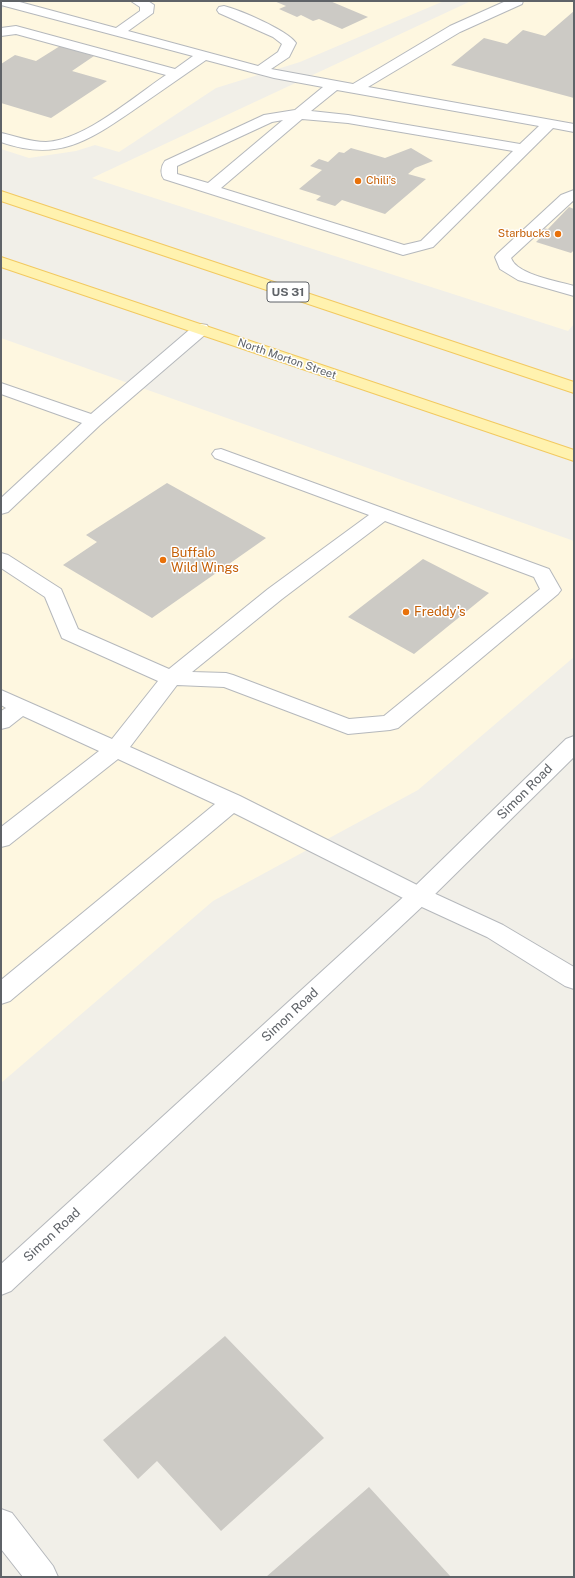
<!DOCTYPE html>
<html>
<head>
<meta charset="utf-8">
<style>
  body { margin:0 }
  #map { position:relative; width:575px; height:1578px; overflow:hidden; background:#f1efe8; font-family:"Public Sans",sans-serif }
  canvas { display:block }
  .frame { position:absolute; inset:0; border:2px solid #5f6368; pointer-events:none }
</style>
</head>
<body>
<div id="map">
<canvas width="575" height="1578"></canvas>
<div class="frame"></div>
</div>
<script>
const g = document.querySelector('canvas').getContext('2d');
g.lineJoin = 'round';
function fill(path, color) { g.fillStyle = color; g.fill(path, 'evenodd'); }
function trace(path, color, width, dash) { g.strokeStyle = color; g.lineWidth = width; g.lineCap = dash ? 'butt' : 'round'; g.setLineDash(dash || []); g.stroke(path); }
function drawText(font, color, halo, rows, align = 'center') {
  g.font = font + ' "Public Sans",sans-serif'; g.lineWidth = 3; g.setLineDash([]); g.textBaseline = 'middle'; g.strokeStyle = halo; g.fillStyle = color; for (const [text, x, y, turn = 0] of rows) {
    g.save(); g.translate(x, y); g.rotate((+turn || 0) * Math.PI / 180); g.textAlign = isNaN(turn) ? turn : align; if (halo) g.strokeText(text, 0, 0); g.fillText(text, 0, 0); g.restore();
  }
}
fill(new Path2D(`
  M 15,1 L 444,1 L 300,62 L 216,88 L 119,152 L 95,145 L 76,151 L 29,158 L 1,149 L 1,9 Z
  M 471,1 L 574,1 L 574,324 L 568,331 L 92,178 Z
  M 1,338 L 574,541 L 574,657 L 418,790 L 213,901 L 1,1083 Z`), '#fef7e0');
fill(new Path2D(`
  M 274,1 L 330,1 L 368,17 L 342,29 L 319,19 L 313,21 L 301,15 L 297,17 L 279,9 L 286,6 Z
  M 574,11 L 574,98 L 451,65 L 484,38 L 507,44 L 523,30 L 545,36 Z
  M 60,46 L 94,56 L 72,71 L 107,81 L 51,118 L 1,103 L 1,64 L 15,55 L 36,61 Z
  M 351,148 L 385,158 L 411,148 L 433,161 L 415,168 L 408,174 L 426,179 L 385,214 L 342,200 L 335,206 L 316,200 L 321,196 L 299,189 L 322,170 L 310,166 L 319,159 L 328,162 L 339,152 L 344,153 Z
  M 569,207 L 574,209 L 574,250 L 571,253 L 536,242 L 541,237 L 534,235 L 541,228 L 548,229 Z
  M 167,483 L 266,538 L 152,618 L 63,565 L 97,542 L 86,535 Z
  M 423,559 L 489,593 L 414,654 L 348,617 Z
  M 225,1336 L 324,1438 L 221,1531 L 157,1461 L 138,1479 L 103,1440 Z
  M 369,1487 L 451,1577 L 266,1577 Z`), '#cccac5');
const lane = new Path2D(`
  M 1,1 L 16,1 L 116,28 L 140,11 L 140,7 L 131,1 L 148,1 L 154,5 L 153,13 L 128,31 L 258,66 L 278,52 L 282,44 L 273,37 L 219,13 L 217,10 L 219,7 L 224,6 C 240,10 287,30 296,43 L 289,57 L 271,69 L 353,84 L 450,26 L 506,1 L 523,1 L 522,4 L 460,32 L 368,87 L 574,124 L 574,132 L 553,128 L 433,247 L 403,255 L 164,179 C 160,174 161,166 165,161 L 264,115 L 295,110 L 323,87 L 274,78 L 206,60 C 183,76 161,91 138,107 C 91,139 60,163 1,142 L 1,133 C 16,136 30,142 46,142 C 85,140 133,97 166,75 L 16,34 L 1,36 L 1,28 L 16,26 L 175,69 L 193,56 L 1,5 ZM 337,90 L 354,93 L 539,126 L 520,144 L 348,115 L 311,111 ZM 302,119 L 348,123 L 513,151 L 421,241 L 404,245 L 221,188 ZM 283,120 L 208,183 L 177,174 L 177,166 L 272,122 Z
  M 574,190 L 574,200 L 511,258 C 517,275 558,281 574,286 L 574,296 L 518,280 L 500,269 L 495,257 L 497,254 L 561,195 Z
  M 201,324 L 207,325 L 209,329 L 207,333 L 100,425 L 8,512 L 1,514 L 1,498 L 82,423 L 1,394 L 1,383 L 91,414 L 195,325 Z
  M 221,449 L 549,569 L 561,590 L 558,594 L 398,728 L 390,730 L 348,734 L 224,687 L 177,685 L 130,747 L 240,796 L 427,890 L 503,925 L 574,967 L 574,989 L 565,986 L 487,937 L 411,902 L 234,813 L 10,1001 L 1,1004 L 1,980 L 215,804 L 118,759 L 9,845 L 1,847 L 1,827 L 99,751 L 23,716 L 9,727 L 1,729 L 1,711 L 6,708 L 1,705 L 1,690 L 112,739 L 158,681 L 62,638 L 45,597 L 1,568 L 1,553 L 8,555 L 61,589 L 78,629 L 169,669 L 268,589 L 369,515 L 215,458 L 212,454 L 215,450 ZM 385,521 L 534,577 L 540,589 L 384,716 L 349,719 L 233,675 L 226,673 L 192,672 L 282,599 Z`);
const street = new Path2D(`
  M 574,736 L 574,757 L 427,902 L 11,1291 L 1,1295 L 1,1264 L 411,890 L 566,739 Z
  M 1,1509 L 12,1513 L 53,1566 L 58,1577 L 23,1577 L 1,1549 Z`);
const primary = new Path2D(`
  M 1,191 L 574,382 L 574,393 L 1,201 Z
  M 1,257 L 574,450 L 574,461 L 1,267 Z`);
trace(lane, '#b5b8bc', 2);
trace(street, '#b5b8bc', 2);
trace(primary, '#f2c960', 2);
fill(lane, '#fff');
fill(street, '#fff');
fill(primary, '#fff2af');
for (const [x, y, r, color] of [
  [358,181,4,"#e8710a"],
  [558,234,4,"#e8710a"],
  [163,560,4,"#e8710a"],
  [406,612,4,"#e8710a"]
]) { const dot = new Path2D(); dot.arc(x, y, r, 0, 2 * Math.PI); g.fillStyle = color; g.fill(dot); trace(dot, '#fff', 1.5); }
drawText('11px', '#c56008', '#fff', [
  ["Chili's",366,181],
  ["Starbucks",550,234,"right"]
], 'left');
drawText('11px', '#5f6368', '#fff', [
  ["North Morton Street",287,359,19]
]);
for (const [x, y, w] of [
  [288,292,42]
]) { const box = new Path2D(); box.roundRect(x - w / 2, y - 10, w, 20, 3); g.fillStyle = '#fff'; g.fill(box); trace(box, '#5f6368', 1); }
drawText('bold 12px', '#5f6368', null, [
  ["US 31",288,292]
]);
drawText('13px', '#c56008', '#fff', [
  ["Buffalo",171,553],
  ["Wild Wings",171,568],
  ["Freddy's",414,612]
], 'left');
drawText('13px', '#5f6368', '#fff', [
  ["Simon Road",525,792,-45],
  ["Simon Road",290,1015,-43],
  ["Simon Road",52,1235,-43]
]);
</script>
</body>
</html>
